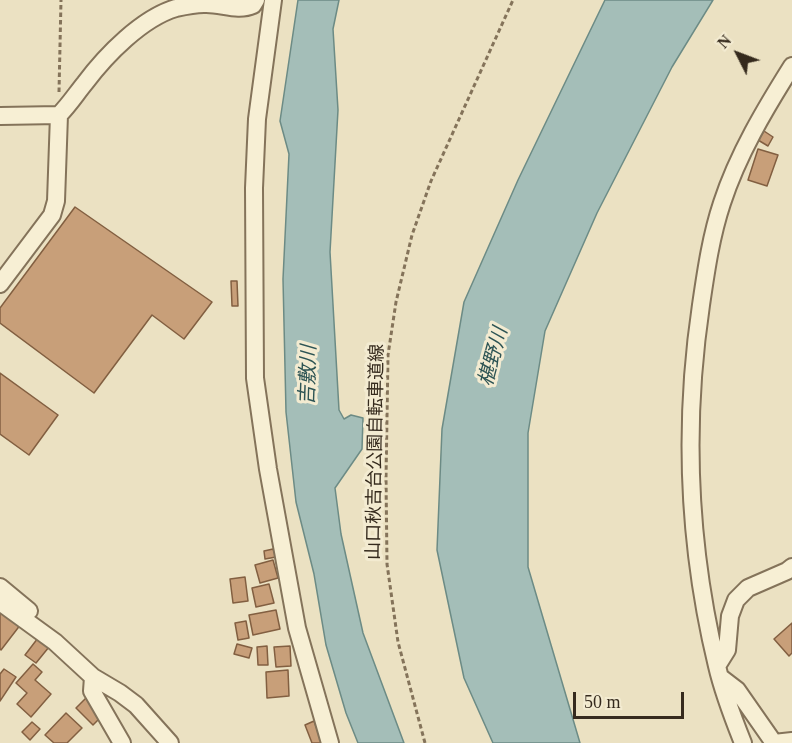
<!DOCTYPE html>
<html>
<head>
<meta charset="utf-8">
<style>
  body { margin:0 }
  #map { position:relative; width:792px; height:743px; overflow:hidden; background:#ebe1c2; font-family:"Times New Roman",serif }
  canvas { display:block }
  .north { position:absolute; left:708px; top:24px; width:60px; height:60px; -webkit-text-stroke:4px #f3ebd1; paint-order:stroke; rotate:312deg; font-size:16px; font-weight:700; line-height:24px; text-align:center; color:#352a1d }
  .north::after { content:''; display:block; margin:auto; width:21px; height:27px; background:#352a1d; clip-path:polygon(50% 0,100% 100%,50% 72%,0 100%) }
  .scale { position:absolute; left:573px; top:692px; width:111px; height:27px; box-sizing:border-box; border:3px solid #352a1d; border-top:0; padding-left:8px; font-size:18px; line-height:21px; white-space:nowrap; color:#352a1d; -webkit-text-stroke:4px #f3ebd1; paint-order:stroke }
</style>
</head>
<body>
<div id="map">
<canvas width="792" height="743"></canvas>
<div class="north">N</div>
<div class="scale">50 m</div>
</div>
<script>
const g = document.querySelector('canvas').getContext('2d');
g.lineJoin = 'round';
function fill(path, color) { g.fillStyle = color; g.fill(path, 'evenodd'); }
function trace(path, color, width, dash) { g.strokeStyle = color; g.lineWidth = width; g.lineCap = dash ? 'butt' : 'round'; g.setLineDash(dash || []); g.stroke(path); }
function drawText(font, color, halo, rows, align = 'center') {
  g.font = font + ' "Times New Roman","Noto Sans JP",serif'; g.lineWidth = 6; g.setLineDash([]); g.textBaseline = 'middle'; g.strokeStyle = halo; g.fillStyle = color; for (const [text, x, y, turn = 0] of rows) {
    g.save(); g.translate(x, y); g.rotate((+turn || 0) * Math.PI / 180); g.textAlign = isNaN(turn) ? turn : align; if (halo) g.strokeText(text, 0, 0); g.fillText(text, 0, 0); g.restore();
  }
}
const water = new Path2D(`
  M 298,0 L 339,0 L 333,29 L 338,110 L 330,252 L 339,410 L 344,419 L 351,415 L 363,418 L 362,449 L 335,488 L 341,534 L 363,633 L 404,743 L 358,743 L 346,713 L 326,645 L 314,574 L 296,502 L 286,412 L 283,279 L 289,154 L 280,121 Z
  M 605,0 L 713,0 L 672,67 L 597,213 L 545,331 L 528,433 L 528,567 L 580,743 L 493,743 L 464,678 L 437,550 L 442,429 L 464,302 L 518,180 Z`);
fill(water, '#a4beb8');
trace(water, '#6c8b85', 1.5);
const building = new Path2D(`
  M 764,131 L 773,137 L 768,146 L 758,140 Z
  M 758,149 L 778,155 L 767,186 L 748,180 Z
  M 75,207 L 212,302 L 184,339 L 152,315 L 94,393 L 0,323 L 0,308 Z
  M 231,281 L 237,281 L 238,306 L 232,306 Z
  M 0,373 L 58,415 L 29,455 L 0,434 Z
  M 273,549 L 276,557 L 265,559 L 264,551 Z
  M 273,560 L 278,578 L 260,583 L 255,565 Z
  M 245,577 L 248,601 L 233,603 L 230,579 Z
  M 269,584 L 274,603 L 256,607 L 252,588 Z
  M 0,608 L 21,624 L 1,650 L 0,649 Z
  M 276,610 L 280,629 L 253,635 L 249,615 Z
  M 246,621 L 249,638 L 238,640 L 235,623 Z
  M 792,623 L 792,653 L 789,656 L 774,639 Z
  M 38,638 L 49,647 L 36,663 L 25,655 Z
  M 237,644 L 252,648 L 249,658 L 234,654 Z
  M 267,646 L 268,665 L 258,665 L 257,647 Z
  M 290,646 L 291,666 L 276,667 L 274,647 Z
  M 33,664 L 42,672 L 35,680 L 51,694 L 31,717 L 17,704 L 27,693 L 16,683 Z
  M 4,669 L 16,677 L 0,701 L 0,674 Z
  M 288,670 L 289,696 L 267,698 L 266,672 Z
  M 86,698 L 103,715 L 93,725 L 76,708 Z
  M 66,713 L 82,728 L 67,743 L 54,743 L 45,735 Z
  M 314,721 L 322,743 L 312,743 L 305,725 Z
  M 32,722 L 40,729 L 30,740 L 22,732 Z`);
fill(building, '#c89f79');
trace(building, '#825f41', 1.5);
const minor = new Path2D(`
  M 273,0 L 257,119 L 254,188 L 255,378 L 268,469 L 297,628 L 330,743
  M 0,116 L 59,115 C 69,105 76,94 85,83 C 106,55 142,18 176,8 C 185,6 195,4 204,4 C 221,3 237,12 253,5 L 256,0
  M 0,284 L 52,215 L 56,201 L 59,115
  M 0,587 L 29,611
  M 0,602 L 55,642 L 93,677 L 120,693 L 136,705 L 170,743
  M 717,666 L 727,650 L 730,616 L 736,600 L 748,588 L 787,571 L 792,567
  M 93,677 L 92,691 L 122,743
  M 720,677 L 737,690 L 774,743 L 792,741
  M 743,743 C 733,718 723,692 717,666 C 688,546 683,426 701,305 C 706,271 711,236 722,203 C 738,154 765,109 792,66`);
trace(minor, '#84735a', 20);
trace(new Path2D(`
  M 59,92 L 61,0
  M 425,743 L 398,642 L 387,564 L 386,478 L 388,355 L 396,302 L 412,235 L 431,181 L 513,0`), '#84735a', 3, [4.5, 3]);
trace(minor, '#f7efd4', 16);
drawText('18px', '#352a1d', '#f3ebd1', [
  ["山口秋吉台公園自転車道線",376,452,-89]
]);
drawText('italic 20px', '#2d5454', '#f3ebd1', [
  ["椹野川",494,357,-75],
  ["吉敷川",309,375,-88]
]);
</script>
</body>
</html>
